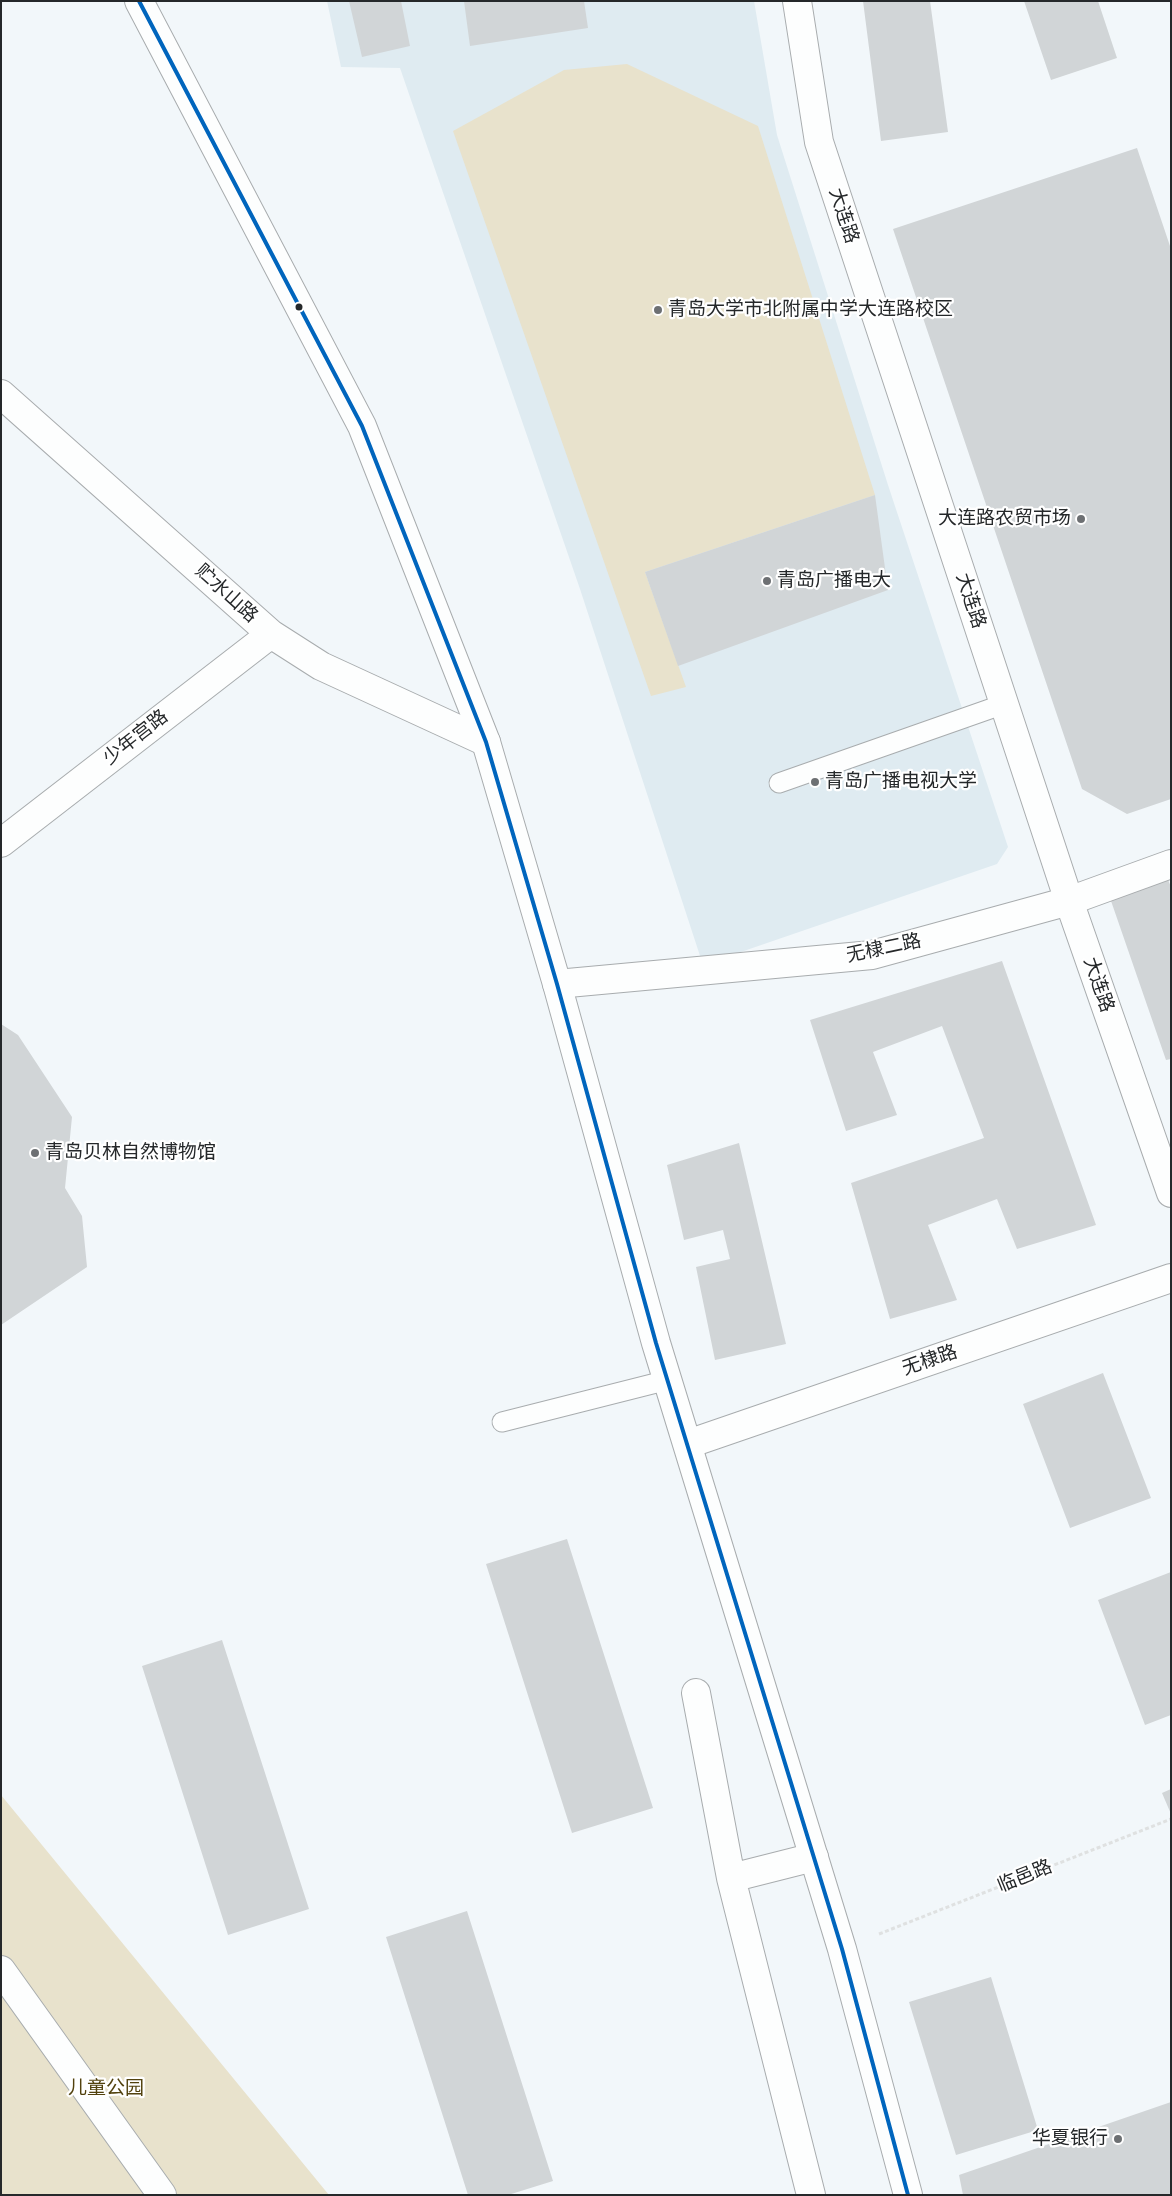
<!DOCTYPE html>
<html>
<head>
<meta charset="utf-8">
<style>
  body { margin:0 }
  #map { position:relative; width:1172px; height:2196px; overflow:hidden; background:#f2f7fa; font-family:Signika,sans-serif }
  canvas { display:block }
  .frame { position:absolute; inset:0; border:2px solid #25282a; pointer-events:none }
</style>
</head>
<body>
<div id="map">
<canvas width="1172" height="2196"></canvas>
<div class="frame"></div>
</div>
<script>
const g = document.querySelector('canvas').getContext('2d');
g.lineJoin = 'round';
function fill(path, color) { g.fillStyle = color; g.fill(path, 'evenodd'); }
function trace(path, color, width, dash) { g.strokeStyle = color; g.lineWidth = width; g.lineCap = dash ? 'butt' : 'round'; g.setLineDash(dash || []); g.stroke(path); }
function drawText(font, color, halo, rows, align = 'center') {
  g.font = font + ' Signika,"Noto Sans SC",sans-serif'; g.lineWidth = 4.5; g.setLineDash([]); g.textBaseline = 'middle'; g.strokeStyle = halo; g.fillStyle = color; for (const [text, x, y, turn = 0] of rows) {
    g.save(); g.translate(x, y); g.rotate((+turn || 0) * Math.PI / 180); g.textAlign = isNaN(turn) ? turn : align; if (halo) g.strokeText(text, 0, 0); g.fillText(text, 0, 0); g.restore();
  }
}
fill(new Path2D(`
  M 327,1 L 754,1 L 777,135 L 888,485 L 1008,847 L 997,864 L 703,965 L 580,589 L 400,68 L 341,67 Z`), '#dfebf1');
fill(new Path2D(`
  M 627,64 L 758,126 L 875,495 L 645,572 L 686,687 L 651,696 L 453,131 L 564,70 Z
  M 1,1795 L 329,2195 L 1,2195 Z`), '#e8e2cc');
fill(new Path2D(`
  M 349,1 L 401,1 L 410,46 L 362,57 Z
  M 464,1 L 584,1 L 588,28 L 470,46 Z
  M 863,1 L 930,1 L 948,132 L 881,141 Z
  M 1024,1 L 1098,1 L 1117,58 L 1051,80 Z
  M 1137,148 L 1171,249 L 1171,799 L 1127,814 L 1082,789 L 893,229 Z
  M 875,495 L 888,590 L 678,666 L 645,572 Z
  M 1167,877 L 1171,887 L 1171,1059 L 1166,1060 L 1110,898 Z
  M 1002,961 L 1096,1225 L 1017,1249 L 997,1199 L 928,1225 L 957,1300 L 890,1319 L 851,1183 L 984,1138 L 942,1026 L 873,1052 L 897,1115 L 846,1131 L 810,1020 Z
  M 1,1024 L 18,1035 L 72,1117 L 65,1188 L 82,1216 L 87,1267 L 1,1325 Z
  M 739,1143 L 786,1344 L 715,1360 L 696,1267 L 730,1259 L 723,1230 L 684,1240 L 667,1165 Z
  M 1103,1373 L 1151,1498 L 1070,1528 L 1023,1404 Z
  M 567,1539 L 653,1808 L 572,1833 L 486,1564 Z
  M 1171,1572 L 1171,1715 L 1145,1725 L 1098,1600 Z
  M 222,1640 L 309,1909 L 228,1935 L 142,1666 Z
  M 1171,1789 L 1171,1814 L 1162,1793 Z
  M 467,1911 L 553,2181 L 508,2195 L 468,2195 L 386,1937 Z
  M 991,1977 L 1038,2130 L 956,2155 L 909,2002 Z
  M 1171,2102 L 1171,2195 L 963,2195 L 959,2175 Z`), '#d1d5d7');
const service = new Path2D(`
  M 779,783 L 1004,704
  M 502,1422 L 668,1380`);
const pedestrian = new Path2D(`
  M 1,1970 L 162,2195`);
const minor = new Path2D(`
  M 1,394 L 271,634 L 321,666 L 486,742
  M 1,843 L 271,634
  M 557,984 L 872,955 L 1069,901 L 1171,864
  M 688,1444 L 1171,1278
  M 696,1693 L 731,1878 L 811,2195
  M 731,1878 L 814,1857`);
const tertiary = new Path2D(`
  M 139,1 L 362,426 L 486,742 L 557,984 L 656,1343 L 842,1949 L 908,2195
  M 797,1 L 819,142 L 1069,901 L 1171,1193`);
trace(service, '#a8acae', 21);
trace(pedestrian, '#a8acae', 30);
trace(minor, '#a8acae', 30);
trace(tertiary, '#a8acae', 30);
trace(new Path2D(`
  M 879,1934 L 1171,1819`), '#dfe1e1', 3, [4, 2.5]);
trace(service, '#fdfefe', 19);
trace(pedestrian, '#fdfefe', 28);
trace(minor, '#fdfefe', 28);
trace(tertiary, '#fdfefe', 28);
trace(new Path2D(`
  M 139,1 L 362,426 L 486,742 L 557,984 L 656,1343 L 842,1949 L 908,2195`), '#0065bd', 4);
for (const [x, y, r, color] of [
  [299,307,4.5,"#25282a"],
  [658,310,5,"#6d7073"],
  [1081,519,5,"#6d7073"],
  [767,581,5,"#6d7073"],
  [815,782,5,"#6d7073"],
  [35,1153,5,"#6d7073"],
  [1118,2139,5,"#6d7073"]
]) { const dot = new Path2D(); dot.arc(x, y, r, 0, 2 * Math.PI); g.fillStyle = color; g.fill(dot); trace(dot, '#fff', 2); }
drawText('19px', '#25282a', '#fff', [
  ["大连路",843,216,72],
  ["贮水山路",226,594,42],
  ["大连路",970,601,72],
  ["少年宫路",136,738,-38],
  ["无棣二路",884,949,-12],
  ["大连路",1098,985,71],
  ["无棣路",930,1361,-19],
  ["临邑路",1025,1877,-22]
]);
drawText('19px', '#25282a', '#fff', [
  ["青岛大学市北附属中学大连路校区",668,310],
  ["大连路农贸市场",1071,519,"right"],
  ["青岛广播电大",777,581],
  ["青岛广播电视大学",825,782],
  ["青岛贝林自然博物馆",45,1153],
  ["华夏银行",1108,2139,"right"]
], 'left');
drawText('19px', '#52420e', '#fff', [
  ["儿童公园",106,2089]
]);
</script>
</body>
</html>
